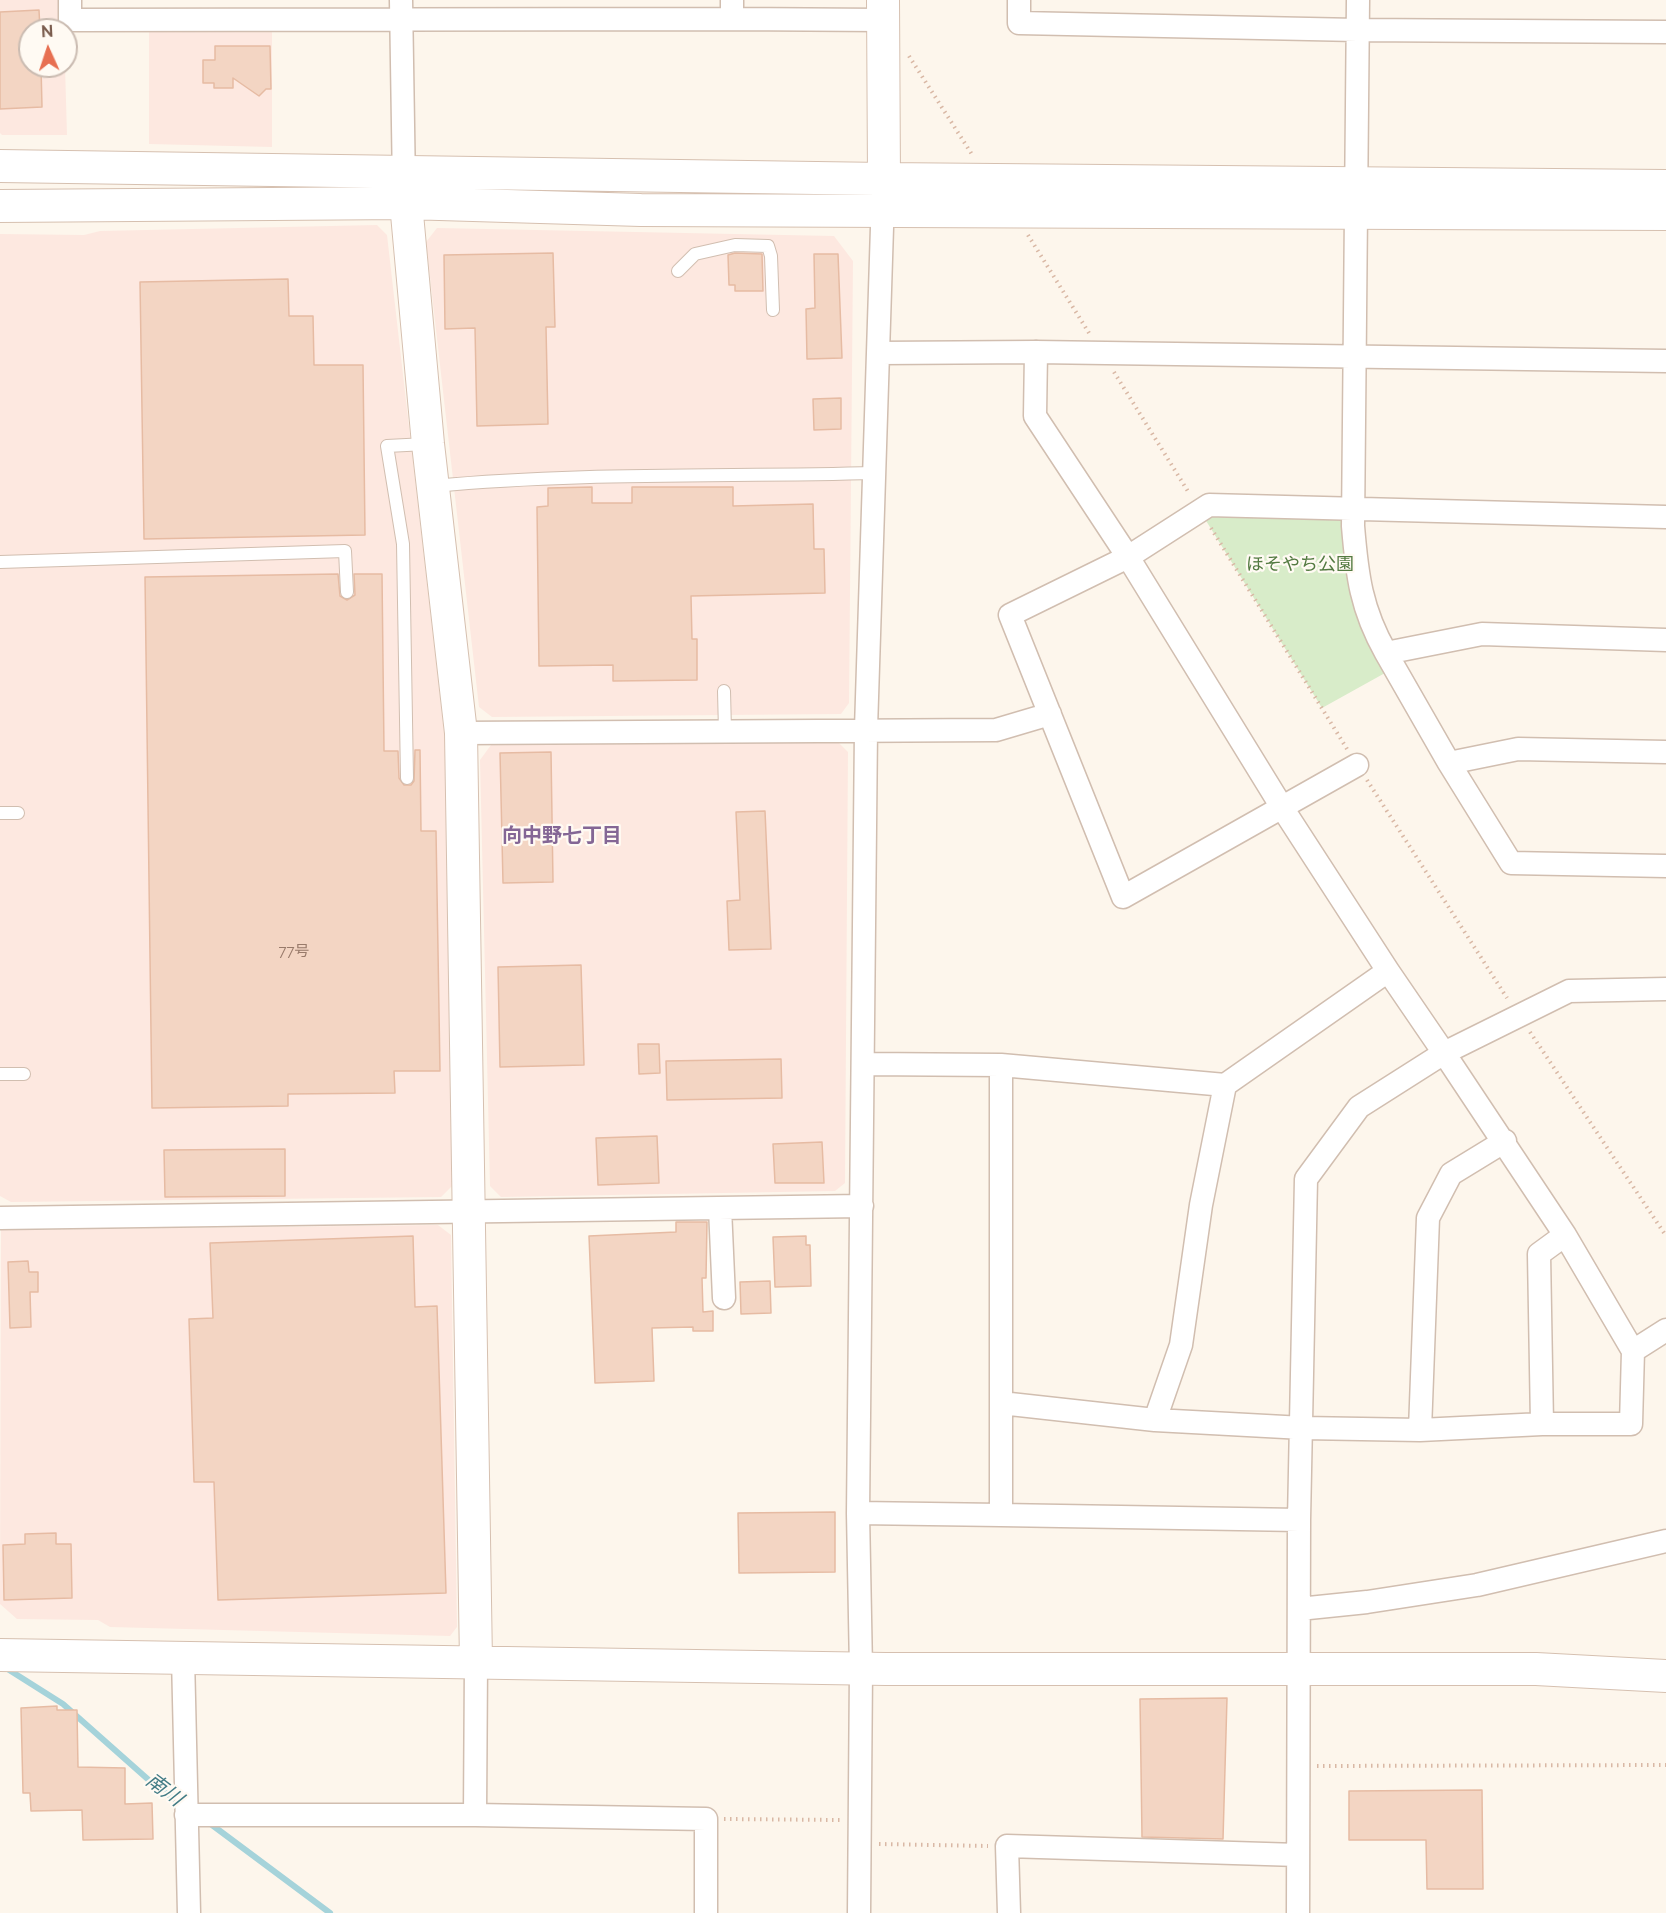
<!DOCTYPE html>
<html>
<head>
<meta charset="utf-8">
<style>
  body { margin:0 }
  #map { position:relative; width:1666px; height:1913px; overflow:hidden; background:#fdf6ec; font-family:Raleway,sans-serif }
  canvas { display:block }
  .north { position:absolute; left:18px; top:18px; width:60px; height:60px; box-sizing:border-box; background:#fffaf3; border:2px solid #cabbb1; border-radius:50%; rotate:357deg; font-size:16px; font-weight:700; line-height:24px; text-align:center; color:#7a5c4d }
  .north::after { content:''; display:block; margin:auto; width:21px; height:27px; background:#e76f51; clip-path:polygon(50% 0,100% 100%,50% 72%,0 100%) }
</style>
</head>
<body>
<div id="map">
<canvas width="1666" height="1913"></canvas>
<div class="north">N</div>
</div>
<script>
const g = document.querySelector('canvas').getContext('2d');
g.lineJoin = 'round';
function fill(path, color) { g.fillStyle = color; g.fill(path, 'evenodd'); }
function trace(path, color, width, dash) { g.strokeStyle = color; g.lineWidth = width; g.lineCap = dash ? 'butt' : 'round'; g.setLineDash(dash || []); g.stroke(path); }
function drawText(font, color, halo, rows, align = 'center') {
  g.font = font + ' Raleway,"Noto Sans JP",sans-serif'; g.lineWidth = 4.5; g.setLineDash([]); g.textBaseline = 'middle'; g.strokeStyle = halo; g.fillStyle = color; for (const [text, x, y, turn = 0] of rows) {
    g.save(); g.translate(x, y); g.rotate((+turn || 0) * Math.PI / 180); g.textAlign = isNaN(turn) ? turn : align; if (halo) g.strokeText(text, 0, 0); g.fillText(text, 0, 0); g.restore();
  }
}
fill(new Path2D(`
  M 0,0 L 64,0 L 65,30 L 30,30 L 30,66 L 65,66 L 67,135 L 2,135 L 0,133 Z
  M 149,27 L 272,29 L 272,147 L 149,144 Z
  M 377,225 L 387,235 L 445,741 L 452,1186 L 441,1197 L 11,1202 L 0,1196 L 0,234 L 84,235 L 100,231 Z
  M 437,228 L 834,236 L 853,261 L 849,703 L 841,714 L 492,717 L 479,707 L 426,242 Z
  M 836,740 L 848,752 L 845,1183 L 835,1191 L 501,1197 L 490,1186 L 480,760 L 491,745 Z
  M 438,1225 L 451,1235 L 457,1627 L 450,1636 L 110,1627 L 98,1620 L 17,1619 L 0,1604 L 1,1230 Z`), '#fde8e0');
fill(new Path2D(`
  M 1353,508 L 1353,526 L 1394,668 L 1322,708 L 1200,511 Z`), '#d8ecc9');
trace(new Path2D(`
  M 6,1668 L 63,1704 L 151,1782 L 180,1803
  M 208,1822 L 330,1913`), '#a5d3da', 6);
const building = new Path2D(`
  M 39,10 L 40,30 L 30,30 L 30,66 L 41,66 L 42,107 L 0,109 L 0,12 Z
  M 215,46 L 270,46 L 271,89 L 266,89 L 259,96 L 233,78 L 233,88 L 214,88 L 214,83 L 203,83 L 203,60 L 215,60 Z
  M 553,253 L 555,327 L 546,327 L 548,424 L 477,426 L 475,328 L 445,329 L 444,255 Z
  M 735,253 L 762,254 L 763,291 L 735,291 L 735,285 L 729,285 L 728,255 Z
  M 814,254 L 838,254 L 842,358 L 807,359 L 806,309 L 815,308 Z
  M 288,279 L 289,316 L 313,316 L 314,365 L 363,365 L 365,535 L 144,539 L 140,282 Z
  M 841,398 L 841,429 L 814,430 L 813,399 Z
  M 592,487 L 592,503 L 632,503 L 632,487 L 733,487 L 733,506 L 813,504 L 814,549 L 824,549 L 825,593 L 691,596 L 692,639 L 697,639 L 697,680 L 613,681 L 613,665 L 539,666 L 537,507 L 548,506 L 548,488 Z
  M 338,574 L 340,596 L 347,600 L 355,595 L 354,574 L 382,574 L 384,751 L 398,751 L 399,778 L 404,785 L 411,785 L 414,781 L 415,750 L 420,750 L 421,831 L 436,831 L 440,1071 L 394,1071 L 395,1093 L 288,1094 L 288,1106 L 152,1108 L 145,577 Z
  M 551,752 L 553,882 L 503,883 L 500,753 Z
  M 765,811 L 771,949 L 729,950 L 727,901 L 740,900 L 736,812 Z
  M 581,965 L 584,1065 L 500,1067 L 498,967 Z
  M 638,1044 L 659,1044 L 660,1073 L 639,1074 Z
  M 781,1059 L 782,1098 L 667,1100 L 666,1061 Z
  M 657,1136 L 659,1183 L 598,1185 L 596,1138 Z
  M 822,1142 L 824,1183 L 775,1183 L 773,1144 Z
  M 285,1149 L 285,1196 L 165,1197 L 164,1150 Z
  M 676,1222 L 707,1222 L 706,1278 L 702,1278 L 703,1312 L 713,1311 L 713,1331 L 693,1331 L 693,1327 L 652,1328 L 654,1381 L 595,1383 L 589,1236 L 676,1232 Z
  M 413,1236 L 415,1307 L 437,1306 L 446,1593 L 218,1600 L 214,1482 L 194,1482 L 189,1319 L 213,1318 L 210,1243 Z
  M 806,1236 L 806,1245 L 810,1245 L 811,1286 L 775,1287 L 773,1237 Z
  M 28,1261 L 29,1272 L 38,1272 L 38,1292 L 30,1292 L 31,1327 L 10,1328 L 8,1262 Z
  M 770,1281 L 771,1313 L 741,1314 L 740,1282 Z
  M 835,1512 L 835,1572 L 739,1573 L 738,1513 Z
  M 56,1533 L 56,1544 L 71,1544 L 72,1598 L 4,1600 L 3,1545 L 25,1544 L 25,1534 Z
  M 1227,1698 L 1223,1839 L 1142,1837 L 1140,1699 Z
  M 57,1706 L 57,1710 L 77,1710 L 78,1767 L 125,1768 L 125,1804 L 152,1803 L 153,1839 L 83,1840 L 82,1810 L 31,1811 L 30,1793 L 23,1793 L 21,1708 Z
  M 1482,1790 L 1483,1889 L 1427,1889 L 1426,1840 L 1349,1840 L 1349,1791 Z`);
fill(building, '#f3d5c3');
trace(building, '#e6bba3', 1.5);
const lane = new Path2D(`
  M 678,271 L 695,254 L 735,245 L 768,246 L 771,256 L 773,310
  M 434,486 C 580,472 728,477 875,473
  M 0,562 L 345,551 L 347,592
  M 724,691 L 725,731
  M 407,778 L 403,544 L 387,446 L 426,444
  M 0,813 L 18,813
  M 0,1074 L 24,1074`);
const street = new Path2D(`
  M 70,0 L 70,20 L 732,19 L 732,0
  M 401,0 L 404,187
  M 1019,0 L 1019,23 L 1357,30 L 1666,32
  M 1358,0 L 1353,526 C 1357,575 1361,609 1386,653 L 1482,634 L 1666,640
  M 732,19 L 883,20
  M 879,353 L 1036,352 L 1666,361
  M 1386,653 L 1449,763 L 1518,749 L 1666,752
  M 461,733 L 996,730 L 1050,714
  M 1449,763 L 1511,863 L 1666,866
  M 1357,765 L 1123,897 L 1010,615 L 1128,557 L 1209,505 L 1666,517
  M 1388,971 L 1444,1053 L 1569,991 L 1666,989
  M 863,1064 L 1001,1065 L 1225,1085 L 1388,971 L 1283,809 L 1128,557 L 1035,416 L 1036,352
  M 720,1208 L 724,1298
  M 0,1218 L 862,1206
  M 1633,1351 L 1666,1330
  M 1001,1403 L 1155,1420 L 1303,1428 L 1420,1430 L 1542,1424 L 1631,1424 L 1633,1351 L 1565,1235 L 1444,1053 L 1359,1107 L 1306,1179 L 1299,1520
  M 1155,1420 L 1181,1345 L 1201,1205 L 1225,1085
  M 1542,1424 L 1539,1254 L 1565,1235
  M 1420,1430 L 1428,1218 L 1451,1174 L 1505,1141
  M 858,1513 L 1001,1515 L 1001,1065
  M 1001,1515 L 1299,1520 L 1298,1913
  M 1299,1609 L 1367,1602 L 1477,1585 L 1666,1541
  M 183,1657 L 189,1913
  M 186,1815 L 475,1815 L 706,1819 L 706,1913
  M 475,1815 L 476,1662
  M 859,1913 L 861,1669 L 858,1513 L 866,729 L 883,196
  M 1009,1913 L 1007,1846 L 1298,1855`);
const secondary = new Path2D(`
  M 883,0 L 884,179
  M 0,166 L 884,179 L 1666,186
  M 406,203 L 428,444 L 461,733 L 476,1662
  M 0,206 L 406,203 L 641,210 L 1666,214
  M 0,1655 L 886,1669 L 1536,1669 L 1666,1676`);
trace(lane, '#d1beb0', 14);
trace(street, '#d1beb0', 25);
trace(secondary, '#d6c0b0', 34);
trace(new Path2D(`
  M 909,56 L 973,156
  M 1028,235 L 1089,333
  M 1114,372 L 1189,493
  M 1211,528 L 1347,749
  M 1367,780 L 1507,998
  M 1530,1032 L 1666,1236
  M 1317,1766 L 1666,1765
  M 724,1819 L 840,1820
  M 879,1844 L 988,1846`), '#d9b8a5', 4, [1.5, 4.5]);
trace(lane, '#fff', 12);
trace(street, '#fff', 22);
trace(secondary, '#fff', 32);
drawText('15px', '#987a6a', null, [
  ["77号",294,951]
]);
drawText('18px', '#537a41', '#fffaf3', [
  ["ほそやち公園",1300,565]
]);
drawText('bold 20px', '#846695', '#fffaf3', [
  ["向中野七丁目",562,836]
]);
drawText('italic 20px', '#437c86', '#fffaf3', [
  ["南川",164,1790,37]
]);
</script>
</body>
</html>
